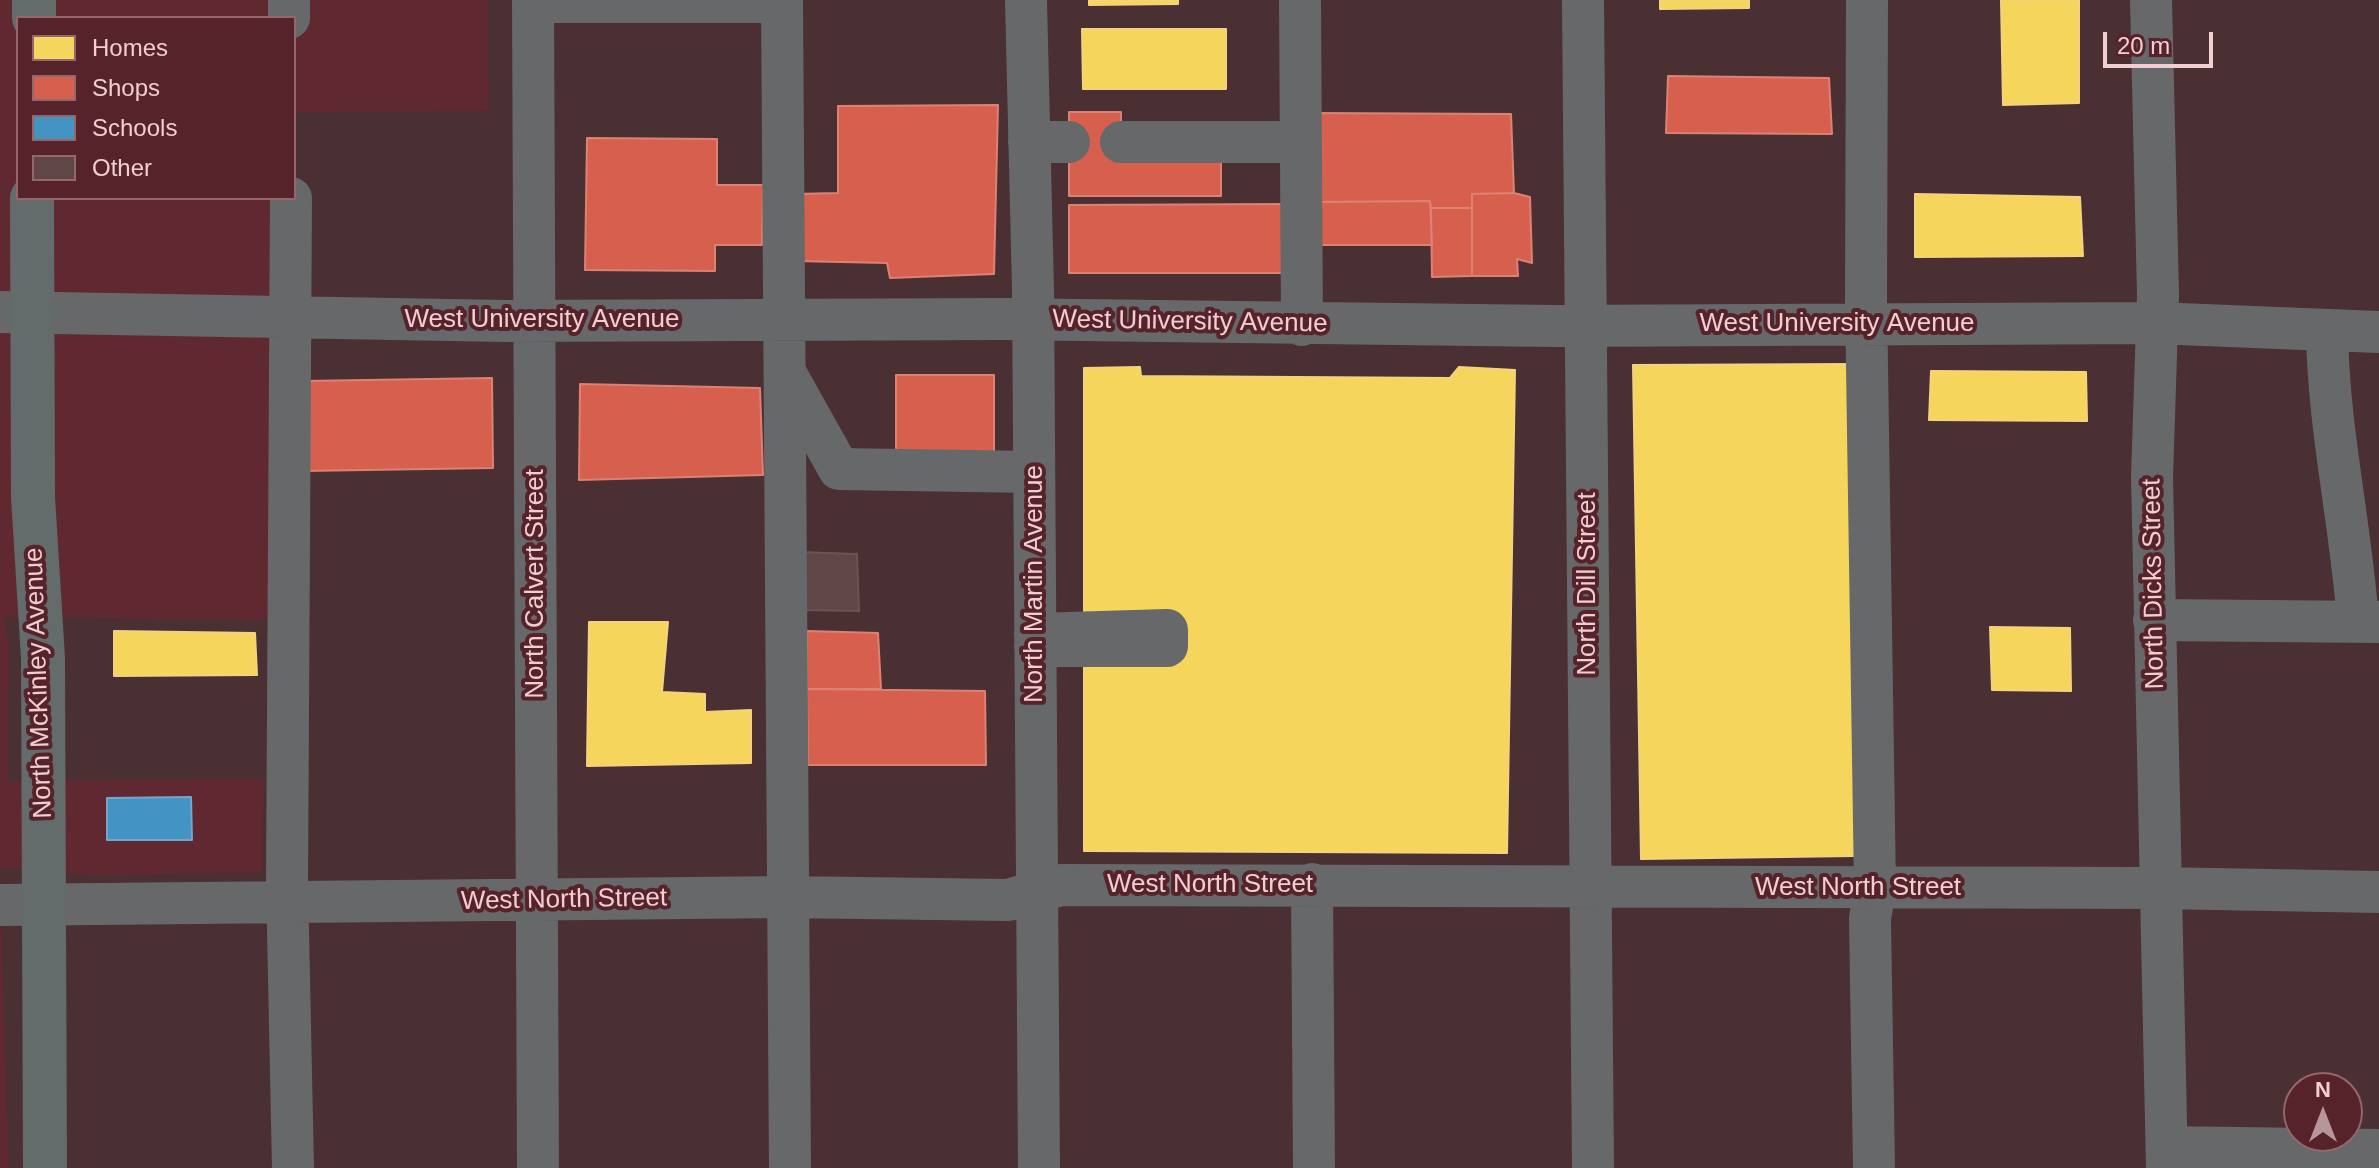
<!DOCTYPE html>
<html>
<head>
<meta charset="utf-8">
<style>
  body { margin:0 }
  #map { position:relative; width:2379px; height:1168px; overflow:hidden; background:#4a2f33; font-family:Arial,sans-serif }
  canvas { display:block }
  .legend { position:absolute; left:16px; top:16px; width:280px; height:184px; box-sizing:border-box; background:#56232b; border:2px solid #94676d; margin:0; padding:10px 14px; list-style:none; font-size:24px; color:#f0ced1 }
  .legend li { display:flex; align-items:center; gap:16px; height:40px }
  .legend b { width:40px; border:2px solid #94676d }
  .north { position:absolute; left:2283px; top:1072px; width:80px; height:80px; box-sizing:border-box; background:#56232b; border:2px solid #94676d; border-radius:50%; rotate:0deg; font-size:22px; font-weight:700; line-height:32px; text-align:center; color:#f0ced1 }
  .north::after { content:''; display:block; margin:auto; width:28px; height:36px; background:#b6969a; clip-path:polygon(50% 0,100% 100%,50% 72%,0 100%) }
  .scale { position:absolute; left:2103px; top:32px; width:110px; height:36px; box-sizing:border-box; border:4px solid #f0ced1; border-top:0; padding-left:10px; font-size:24px; line-height:28px; white-space:nowrap; color:#f0ced1; -webkit-text-stroke:6px #56232b; paint-order:stroke }
</style>
</head>
<body>
<div id="map">
<canvas width="2379" height="1168"></canvas>
<ul class="legend">
<li><b style="height:22px;background:#f6d55c"></b>Homes</li>
<li><b style="height:22px;background:#d6604d"></b>Shops</li>
<li><b style="height:22px;background:#4393c3"></b>Schools</li>
<li><b style="height:22px;background:#5e4746"></b>Other</li>
</ul>
<div class="north">N</div>
<div class="scale">20 m</div>
</div>
<script>
const g = document.querySelector('canvas').getContext('2d');
g.lineJoin = 'round';
function fill(path, color) { g.fillStyle = color; g.fill(path, 'evenodd'); }
function trace(path, color, width, dash) { g.strokeStyle = color; g.lineWidth = width; g.lineCap = dash ? 'butt' : 'round'; g.setLineDash(dash || []); g.stroke(path); }
function drawText(font, color, halo, rows, align = 'center') {
  g.font = font + ' Arial,sans-serif'; g.lineWidth = 8; g.setLineDash([]); g.textBaseline = 'middle'; g.strokeStyle = halo; g.fillStyle = color; for (const [text, x, y, turn = 0] of rows) {
    g.save(); g.translate(x, y); g.rotate((+turn || 0) * Math.PI / 180); g.textAlign = isNaN(turn) ? turn : align; if (halo) g.strokeText(text, 0, 0); g.fillText(text, 0, 0); g.restore();
  }
}
fill(new Path2D(`
  M 0,0 L 488,0 L 489,111 L 294,112 L 294,18 L 18,18 L 18,198 L 276,198 L 282,620 L 4,617 L 9,647 L 8,781 L 264,779 L 262,873 L 90,875 L 0,867 Z
  M 0,886 L 9,1168 L 0,1168 Z`), '#602931');
const homes = new Path2D(`
  M 1089,0 L 1178,0 L 1178,4 L 1089,5 Z
  M 1660,0 L 1749,0 L 1749,8 L 1660,9 Z
  M 2001,0 L 2079,0 L 2079,103 L 2003,105 Z
  M 1082,29 L 1226,29 L 1226,89 L 1083,89 Z
  M 1915,194 L 2080,197 L 2083,256 L 1915,257 Z
  M 1855,364 L 1854,856 L 1641,859 L 1633,365 Z
  M 1140,367 L 1141,376 L 1450,378 L 1459,367 L 1515,370 L 1507,853 L 1084,851 L 1084,368 Z
  M 1931,371 L 2086,372 L 2087,421 L 1929,420 Z
  M 589,622 L 668,622 L 662,692 L 705,694 L 705,712 L 751,710 L 751,763 L 587,766 Z
  M 1990,627 L 2070,628 L 2071,691 L 1992,690 Z
  M 114,631 L 255,633 L 257,675 L 114,676 Z`);
fill(homes, '#f6d55c');
trace(homes, '#f4d37f', 2);
const shops = new Path2D(`
  M 1668,76 L 1829,78 L 1832,134 L 1666,133 Z
  M 998,105 L 994,274 L 890,278 L 887,263 L 795,261 L 795,194 L 838,193 L 838,106 Z
  M 1069,112 L 1121,112 L 1121,155 L 1221,156 L 1221,196 L 1069,196 Z
  M 1315,113 L 1511,114 L 1514,193 L 1472,194 L 1472,208 L 1431,208 L 1430,201 L 1316,202 Z
  M 587,138 L 717,139 L 717,185 L 763,185 L 762,245 L 715,245 L 715,271 L 585,270 Z
  M 1514,193 L 1530,197 L 1532,263 L 1517,259 L 1518,276 L 1472,276 L 1472,194 Z
  M 1430,201 L 1432,245 L 1317,245 L 1316,202 Z
  M 1286,204 L 1286,273 L 1069,273 L 1069,205 Z
  M 1431,208 L 1472,208 L 1472,276 L 1432,277 Z
  M 896,375 L 994,375 L 994,456 L 896,457 Z
  M 492,378 L 493,468 L 303,471 L 303,381 Z
  M 580,384 L 760,388 L 763,475 L 579,480 Z
  M 807,631 L 878,633 L 881,689 L 807,689 Z
  M 807,689 L 985,691 L 986,765 L 808,765 Z`);
fill(shops, '#d6604d');
trace(shops, '#de8175', 2);
const schools = new Path2D(`
  M 191,797 L 192,840 L 107,840 L 107,798 Z`);
fill(schools, '#4393c3');
trace(schools, '#77a5c7', 2);
const building = new Path2D(`
  M 799,552 L 857,554 L 859,611 L 802,610 Z`);
fill(building, '#5e4746');
trace(building, '#6b5454', 2);
trace(new Path2D(`
  M 289,0 L 289,18
  M 533,0 L 538,1168
  M 782,0 L 790,1168
  M 1026,0 L 1033,290 L 1039,1168
  M 1300,0 L 1302,325
  M 1583,0 L 1593,1168
  M 1867,0 L 1866,301 L 1875,888 L 1870,919 L 1874,1168
  M 2151,0 L 2158,295 L 2152,477 L 2167,1168
  M 533,2 L 782,2
  M 1029,142 L 1069,142
  M 1121,142 L 1301,142
  M 291,198 L 287,883 L 293,1168
  M 0,312 L 506,321 L 1001,319 L 1555,326 L 2154,323 L 2379,332
  M 2327,330 C 2328,428 2351,524 2358,622
  M 787,376 L 839,469 L 1034,472
  M 2154,620 L 2379,622
  M 1035,634 L 1167,630 L 1167,646 L 1035,646
  M 1312,884 L 1314,1168
  M 0,905 L 787,897 L 1008,900 L 1061,885 L 2159,888 L 2379,892
  M 2167,1147 L 2379,1150`), '#676869', 42);
trace(new Path2D(`
  M 34,18 L 34,0
  M 32,198 L 33,497 L 43,658 L 45,1168`), '#636b6b', 44);
drawText('26px', '#f0ced1', '#56232b', [
  ["West University Avenue",542,320],
  ["West University Avenue",1190,322,1],
  ["West University Avenue",1837,324],
  ["North Calvert Street",536,584,-90],
  ["North Martin Avenue",1035,584,-90],
  ["North Dill Street",1588,584,-90],
  ["North Dicks Street",2154,584,-91],
  ["North McKinley Avenue",39,683,-92],
  ["West North Street",1210,885],
  ["West North Street",1858,888],
  ["West North Street",564,900,-1]
]);
</script>
</body>
</html>
